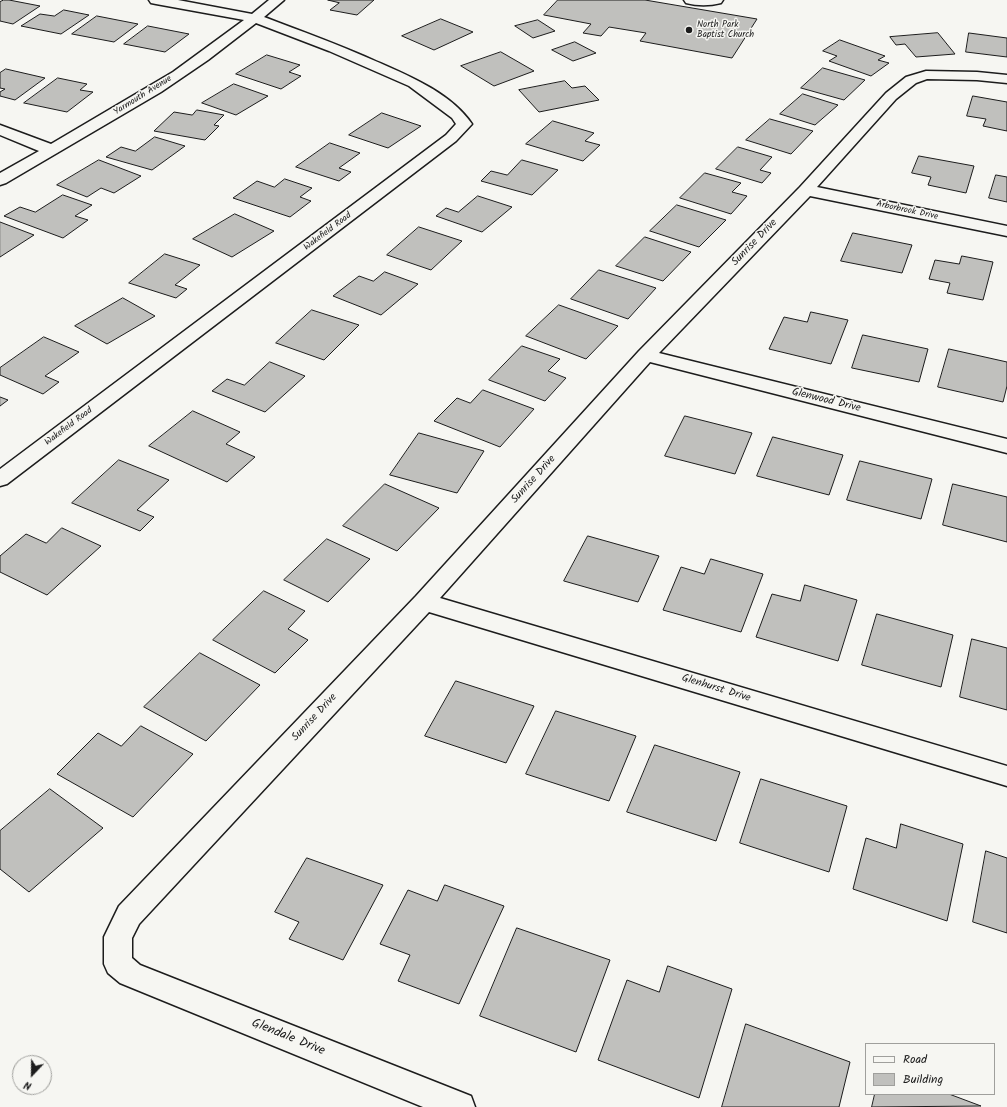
<!DOCTYPE html>
<html>
<head>
<meta charset="utf-8">
<style>
  body { margin:0 }
  #map { position:relative; width:1007px; height:1107px; overflow:hidden; background:#f6f6f2; font-family:Kalam,sans-serif }
  canvas { display:block }
  .legend { position:absolute; left:865px; top:1043px; width:130px; height:52px; box-sizing:border-box; background:#f6f6f2; border:1px solid #9f9f9c; margin:0; padding:5px 7px; list-style:none; font-size:12px; color:#1c1c1c }
  .legend li { display:flex; align-items:center; gap:8px; height:20px }
  .legend b { width:20px; border:1px solid #9f9f9c }
  .north { position:absolute; left:12px; top:1055px; width:40px; height:40px; box-sizing:border-box; background:#f6f6f2; border:1px solid #9f9f9c; border-radius:50%; rotate:202deg; font-size:11px; font-weight:700; line-height:16px; text-align:center; color:#1c1c1c }
  .north::after { content:''; display:block; margin:auto; width:14px; height:18px; background:#1c1c1c; clip-path:polygon(50% 0,100% 100%,50% 72%,0 100%) }
</style>
</head>
<body>
<div id="map">
<canvas width="1007" height="1107"></canvas>
<ul class="legend">
<li><b style="height:5px;background:#f6f6f2"></b>Road</li>
<li><b style="height:11px;background:#c0c0bd"></b>Building</li>
</ul>
<div class="north">N</div>
</div>
<script>
const g = document.querySelector('canvas').getContext('2d');
g.lineJoin = 'round';
function fill(path, color) { g.fillStyle = color; g.fill(path, 'evenodd'); }
function trace(path, color, width, dash) { g.strokeStyle = color; g.lineWidth = width; g.lineCap = dash ? 'butt' : 'round'; g.setLineDash(dash || []); g.stroke(path); }
function drawText(font, color, halo, rows, align = 'center') {
  g.font = font + ' Kalam,sans-serif'; g.lineWidth = 3; g.setLineDash([]); g.textBaseline = 'middle'; g.strokeStyle = halo; g.fillStyle = color; for (const [text, x, y, turn = 0] of rows) {
    g.save(); g.translate(x, y); g.rotate((+turn || 0) * Math.PI / 180); g.textAlign = isNaN(turn) ? turn : align; if (halo) g.strokeText(text, 0, 0); g.fillText(text, 0, 0); g.restore();
  }
}
const building = new Path2D(`
  M 4,0 L 9,0 L 40,6 L 13,24 L 0,21 L 0,2 Z
  M 328,0 L 374,0 L 357,15 L 330,10 L 339,3 Z
  M 558,0 L 645,0 L 757,19 L 732,58 L 640,41 L 646,33 L 609,27 L 601,36 L 583,33 L 591,24 L 544,15 Z
  M 64,10 L 89,15 L 61,34 L 21,26 L 40,14 L 54,16 Z
  M 97,16 L 138,24 L 114,42 L 72,34 Z
  M 441,19 L 473,32 L 434,50 L 402,36 Z
  M 538,20 L 555,31 L 533,38 L 515,26 Z
  M 148,26 L 189,34 L 165,52 L 124,44 Z
  M 938,33 L 955,54 L 916,57 L 905,44 L 896,45 L 890,37 Z
  M 969,33 L 1007,38 L 1007,57 L 966,52 Z
  M 840,40 L 885,56 L 878,60 L 889,63 L 871,76 L 829,61 L 837,56 L 823,51 Z
  M 575,42 L 596,53 L 573,61 L 552,50 Z
  M 501,52 L 534,71 L 494,86 L 461,66 Z
  M 267,55 L 300,65 L 289,72 L 301,76 L 281,89 L 236,74 Z
  M 823,68 L 865,80 L 844,100 L 801,88 Z
  M 6,69 L 45,78 L 15,100 L 0,96 L 0,92 L 5,89 L 0,88 L 0,73 Z
  M 58,78 L 87,84 L 80,90 L 93,92 L 67,112 L 24,103 Z
  M 565,81 L 572,88 L 585,86 L 599,100 L 539,112 L 519,90 Z
  M 234,84 L 268,96 L 236,115 L 202,103 Z
  M 803,94 L 838,105 L 815,125 L 780,114 Z
  M 973,96 L 1007,102 L 1007,131 L 983,126 L 986,119 L 967,116 Z
  M 197,110 L 224,115 L 214,125 L 219,126 L 205,140 L 154,131 L 174,112 L 192,115 Z
  M 382,113 L 421,126 L 388,148 L 349,135 Z
  M 770,119 L 813,131 L 791,154 L 746,140 Z
  M 553,121 L 594,133 L 585,141 L 600,145 L 583,161 L 526,144 Z
  M 155,137 L 185,146 L 152,170 L 106,157 L 121,147 L 135,151 Z
  M 330,143 L 360,153 L 339,168 L 351,172 L 339,181 L 296,167 Z
  M 738,147 L 772,157 L 760,170 L 771,173 L 762,183 L 716,169 Z
  M 919,156 L 974,166 L 966,193 L 928,185 L 931,177 L 912,173 Z
  M 99,160 L 141,176 L 114,193 L 101,188 L 87,197 L 57,185 Z
  M 522,160 L 558,170 L 532,195 L 481,181 L 491,171 L 507,175 Z
  M 705,173 L 741,183 L 732,192 L 747,196 L 731,214 L 680,198 Z
  M 996,175 L 1007,177 L 1007,202 L 989,198 Z
  M 285,179 L 312,188 L 300,197 L 311,201 L 290,217 L 233,198 L 257,181 L 274,187 Z
  M 63,195 L 92,205 L 75,216 L 88,220 L 63,238 L 4,216 L 20,207 L 35,212 Z
  M 478,196 L 512,207 L 482,232 L 436,216 L 446,208 L 458,212 Z
  M 677,205 L 726,220 L 699,247 L 650,231 Z
  M 235,214 L 274,231 L 232,257 L 193,239 Z
  M 0,222 L 34,235 L 0,257 Z
  M 419,227 L 462,241 L 431,270 L 387,255 Z
  M 853,233 L 912,245 L 902,273 L 841,261 Z
  M 645,237 L 691,252 L 663,281 L 616,266 Z
  M 165,254 L 200,265 L 175,285 L 187,289 L 176,298 L 129,283 Z
  M 962,256 L 993,262 L 983,300 L 947,293 L 950,283 L 929,279 L 935,260 L 959,264 Z
  M 599,270 L 656,288 L 628,319 L 571,299 Z
  M 385,272 L 418,284 L 381,315 L 333,296 L 359,276 L 373,281 Z
  M 123,298 L 155,316 L 107,344 L 75,326 Z
  M 559,305 L 618,326 L 586,359 L 526,336 Z
  M 312,310 L 359,325 L 324,360 L 276,343 Z
  M 811,312 L 848,320 L 831,364 L 769,349 L 784,317 L 807,322 Z
  M 863,335 L 928,349 L 919,382 L 852,368 Z
  M 44,337 L 79,352 L 45,376 L 59,382 L 43,394 L 0,375 L 0,368 Z
  M 522,346 L 560,359 L 548,371 L 566,378 L 545,401 L 489,380 Z
  M 949,349 L 1007,362 L 1007,386 L 1003,402 L 938,387 Z
  M 270,362 L 305,376 L 265,412 L 212,391 L 227,379 L 244,385 Z
  M 483,390 L 534,409 L 500,447 L 434,421 L 457,398 L 470,403 Z
  M 0,397 L 8,400 L 0,406 Z
  M 193,411 L 240,432 L 226,444 L 255,457 L 227,482 L 149,446 Z
  M 685,416 L 752,433 L 735,474 L 665,456 Z
  M 419,433 L 484,451 L 457,493 L 390,475 Z
  M 773,437 L 843,455 L 829,495 L 757,476 Z
  M 119,460 L 169,480 L 137,510 L 154,517 L 140,531 L 72,503 Z
  M 860,461 L 932,479 L 921,519 L 847,500 Z
  M 385,484 L 439,508 L 397,551 L 343,526 Z
  M 953,484 L 1007,497 L 1007,542 L 943,525 Z
  M 62,528 L 101,546 L 47,595 L 0,572 L 0,556 L 26,534 L 46,543 Z
  M 588,536 L 659,556 L 638,602 L 564,581 Z
  M 327,539 L 370,559 L 328,602 L 284,580 Z
  M 711,559 L 763,574 L 741,632 L 663,610 L 681,567 L 704,574 Z
  M 805,585 L 857,600 L 838,661 L 756,637 L 772,594 L 800,601 Z
  M 264,591 L 305,611 L 288,629 L 308,640 L 275,673 L 213,640 Z
  M 877,614 L 953,635 L 941,687 L 862,665 Z
  M 972,639 L 1007,648 L 1007,710 L 960,697 Z
  M 200,653 L 260,685 L 206,741 L 144,707 Z
  M 456,681 L 534,706 L 506,763 L 425,736 Z
  M 556,711 L 636,736 L 609,801 L 526,774 Z
  M 141,726 L 193,754 L 133,817 L 57,774 L 98,733 L 121,746 Z
  M 655,745 L 740,772 L 716,841 L 627,812 Z
  M 761,779 L 847,806 L 829,872 L 740,843 Z
  M 50,789 L 103,828 L 29,892 L 0,869 L 0,831 Z
  M 901,824 L 963,844 L 947,921 L 853,889 L 866,838 L 896,848 Z
  M 986,851 L 1007,858 L 1007,933 L 973,922 Z
  M 307,858 L 383,885 L 343,960 L 289,939 L 299,922 L 275,912 Z
  M 445,885 L 504,906 L 459,1004 L 398,981 L 410,955 L 380,944 L 408,890 L 437,901 Z
  M 517,928 L 610,960 L 576,1052 L 480,1016 Z
  M 668,966 L 732,989 L 699,1098 L 598,1060 L 627,980 L 659,992 Z
  M 746,1024 L 850,1062 L 839,1107 L 722,1107 Z
  M 875,1094 L 949,1094 L 981,1106 L 872,1107 Z`);
fill(building, '#c0c0bd');
trace(building, '#1c1c1c', 1);
const service = new Path2D(`
  M 684,0 L 723,0 L 721,3 C 709,6 698,6 686,3 Z`);
const minor = new Path2D(`
  M 149,0 L 178,0 L 252,14 L 269,0 L 284,0 L 264,17 C 301,31 337,44 373,60 C 407,75 450,92 472,124 L 456,141 L 7,484 L 0,486 L 0,469 L 446,135 L 456,124 L 452,118 L 409,86 L 329,51 L 256,23 L 208,60 L 161,92 L 6,183 L 0,185 L 0,173 L 39,151 L 0,135 L 0,125 L 51,144 L 173,72 L 244,20 L 156,4 L 151,3 Z
  M 926,71 L 977,72 L 1007,75 L 1007,83 L 977,80 L 927,79 L 916,83 L 896,99 L 817,187 L 1007,226 L 1007,236 L 810,196 L 659,353 L 1007,439 L 1007,453 L 650,362 L 440,598 L 1007,766 L 1007,786 L 429,612 L 139,924 L 132,938 L 132,958 L 140,965 L 471,1096 L 475,1107 L 423,1107 L 120,983 L 108,973 L 104,964 L 104,937 L 119,906 L 416,596 L 639,351 L 800,187 L 886,93 L 906,77 Z`);
trace(service, '#1c1c1c', 3);
trace(minor, '#1c1c1c', 3);
fill(service, '#f6f6f2');
fill(minor, '#f6f6f2');
for (const [x, y, r, color] of [
  [689,30,4,"#1c1c1c"]
]) { const dot = new Path2D(); dot.arc(x, y, r, 0, 2 * Math.PI); g.fillStyle = color; g.fill(dot); trace(dot, '#f6f6f2', 1.5); }
drawText('9px', '#1c1c1c', '#f6f6f2', [
  ["North Park",697,25],
  ["Baptist Church",697,35]
], 'left');
drawText('9px', '#1c1c1c', '#f6f6f2', [
  ["Yarmouth Avenue",143,96,-32],
  ["Arborbrook Drive",907,211,12],
  ["Wakefield Road",328,232,-37],
  ["Wakefield Road",69,427,-37]
]);
drawText('11px', '#1c1c1c', '#f6f6f2', [
  ["Sunrise Drive",755,243,-46],
  ["Glenwood Drive",826,401,14],
  ["Sunrise Drive",534,480,-48],
  ["Glenhurst Drive",716,689,17],
  ["Sunrise Drive",315,718,-47]
]);
drawText('13px', '#1c1c1c', '#f6f6f2', [
  ["Glendale Drive",288,1038,22]
]);
</script>
</body>
</html>
